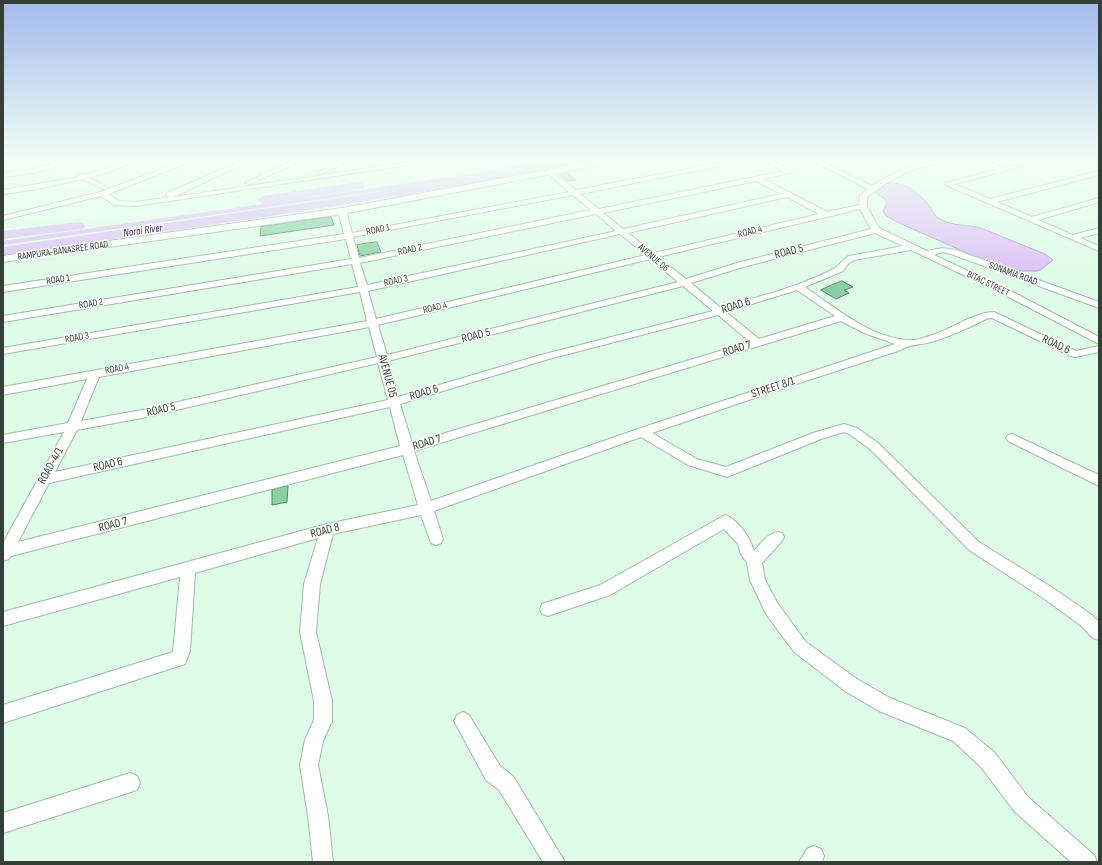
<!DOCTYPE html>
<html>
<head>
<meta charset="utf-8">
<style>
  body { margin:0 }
  #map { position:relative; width:1102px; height:865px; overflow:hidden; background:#dffce8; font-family:"Sofia Sans Condensed",sans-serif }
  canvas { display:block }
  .frame { position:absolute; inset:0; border:4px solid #343f37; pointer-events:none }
</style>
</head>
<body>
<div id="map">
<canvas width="1102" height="865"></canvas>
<div class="frame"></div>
</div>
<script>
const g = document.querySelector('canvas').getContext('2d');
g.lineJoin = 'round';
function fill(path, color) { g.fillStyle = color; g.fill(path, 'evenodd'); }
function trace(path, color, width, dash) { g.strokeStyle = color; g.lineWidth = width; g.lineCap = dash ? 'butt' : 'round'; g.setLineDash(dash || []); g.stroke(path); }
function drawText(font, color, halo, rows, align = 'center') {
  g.font = font + ' "Sofia Sans Condensed",sans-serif'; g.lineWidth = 3; g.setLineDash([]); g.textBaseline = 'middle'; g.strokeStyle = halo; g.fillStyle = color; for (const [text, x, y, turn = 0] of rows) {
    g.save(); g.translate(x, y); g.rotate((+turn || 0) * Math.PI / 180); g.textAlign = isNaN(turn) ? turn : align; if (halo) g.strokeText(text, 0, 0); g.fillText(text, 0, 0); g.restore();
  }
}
const water = new Path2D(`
  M 889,183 C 906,182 921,194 930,207 C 933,212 934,216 940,219 C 954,227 967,224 981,228 L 1045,254 L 1053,260 L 1039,271 L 1017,271 L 985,261 L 897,222 L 885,215 L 883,211 L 887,203 L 886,200 L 875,192 L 876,189 Z`);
fill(water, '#dcc0f7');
trace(water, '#aa99bd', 1);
fill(new Path2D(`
  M 548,159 L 562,159 L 465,179 L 3,245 L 3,241 L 465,175 Z`), '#dcc0f7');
fill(new Path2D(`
  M 572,159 L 597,159 L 591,162 C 396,199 199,227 3,255 L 3,247 L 371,193 Z
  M 359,182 L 363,183 L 365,186 L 363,189 L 263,204 L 257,200 L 263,196 Z
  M 78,222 L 83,223 L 85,226 L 83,229 L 3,239 L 3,231 Z`), '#dcc0f7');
const building = new Path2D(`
  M 567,173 L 576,180 L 567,181 L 558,174 Z
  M 331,217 L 334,225 L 260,236 L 261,227 Z
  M 377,242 L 381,252 L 360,256 L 357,245 Z
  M 842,281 L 853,287 L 844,290 L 849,293 L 836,299 L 821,290 Z
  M 288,486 L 287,502 L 272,505 L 272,490 Z`);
fill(building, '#86d1a2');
trace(building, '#657e6d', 1);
const minor = new Path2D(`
  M 69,159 L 80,159 L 34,173 L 3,177 L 3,173 L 34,169 Z
  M 135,159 L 144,159 L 90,178 L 107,187 L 107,189 L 103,189 L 83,179 L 38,189 L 3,194 L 3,190 L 73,178 L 78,177 L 78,174 L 88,174 Z
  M 189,159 L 198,159 L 108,194 L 119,201 L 136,202 L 169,197 L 166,195 L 167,193 L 245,159 L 254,159 L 173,197 L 431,159 L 448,159 L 136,206 L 114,205 L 101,196 L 3,220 L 3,216 L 100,192 Z
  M 296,159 L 305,159 L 250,184 L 245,183 Z
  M 344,159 L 352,159 L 322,174 L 317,173 Z
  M 740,159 L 754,159 L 580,194 L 599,209 L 783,171 L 763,159 L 771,159 L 792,172 L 764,179 L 827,212 L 859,205 L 860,195 L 868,189 L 809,159 L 817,159 L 872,186 C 898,170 923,159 953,159 L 914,169 L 888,182 L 867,197 L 867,207 L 879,228 L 927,251 L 943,248 L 956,250 L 1099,302 L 1099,308 L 951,254 L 943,252 L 934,255 L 1009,290 L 1099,337 L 1099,344 L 1003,294 L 911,250 L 854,260 L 848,264 L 843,271 L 805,287 C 834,307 876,342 914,340 C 923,339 932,335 940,332 C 956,326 977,312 994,312 L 1076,351 L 1099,346 L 1099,352 L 1075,357 L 1071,356 L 992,318 C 985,318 979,323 972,326 C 959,332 945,338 931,342 C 920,345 909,344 901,350 L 781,389 L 652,433 L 697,459 L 726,467 L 813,433 L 844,424 L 857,428 L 878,443 L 979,542 L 1053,588 L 1092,615 L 1099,622 L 1099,640 L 1093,638 L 1080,625 L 1043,598 L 969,550 L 870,449 L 849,434 L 844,432 L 821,439 L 727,477 L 688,465 L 641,437 L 434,511 L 443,539 L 441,543 L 436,545 L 431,543 L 421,515 L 333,534 L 320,584 L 316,632 L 332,701 L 332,721 L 323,741 L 318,765 L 328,816 L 333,862 L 313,862 L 308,816 L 300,765 L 305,740 L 314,720 L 314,701 L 300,632 L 304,584 L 318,538 L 195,573 L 190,651 L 185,664 L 3,723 L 3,705 L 173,652 L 180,577 L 3,626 L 3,612 L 327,524 L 418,505 L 403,455 L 11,556 L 9,559 L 3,561 L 3,543 L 64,432 L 3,443 L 3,435 L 68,423 L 87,379 L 3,395 L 3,387 L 367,321 L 360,292 L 3,354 L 3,348 L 358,287 L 352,264 L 3,322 L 3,316 L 351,259 L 346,239 L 3,292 L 3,286 L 344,234 L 338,211 L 342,209 L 346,211 L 352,233 L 569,192 L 547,173 L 546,172 L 549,170 L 576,190 ZM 756,181 L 781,194 L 623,229 L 603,213 ZM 573,195 L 591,210 L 359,258 L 353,237 ZM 787,197 L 819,214 L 654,253 L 628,233 ZM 860,209 L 871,229 L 737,263 L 686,279 L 658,257 ZM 596,214 L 616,231 L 367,285 L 360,263 ZM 875,233 L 903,246 L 849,256 C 843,259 840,265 835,268 C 800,287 759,296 721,308 L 691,283 L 743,267 ZM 620,234 L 646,255 L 376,319 L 368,291 ZM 650,259 L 678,282 L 387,355 L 378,325 ZM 683,286 L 713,311 L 541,355 L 398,397 L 388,361 ZM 797,290 L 835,316 L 759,339 L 726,312 ZM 718,315 L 750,342 L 412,443 L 400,404 L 549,359 ZM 841,321 L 864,333 L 895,344 L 638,429 L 431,501 L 414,451 ZM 369,327 L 377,357 L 142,410 L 81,421 L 99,377 ZM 378,363 L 388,400 L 55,472 L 77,430 L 142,418 ZM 390,407 L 400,446 L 18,542 L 49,483 Z
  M 975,159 C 988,159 996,167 1005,167 C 1017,168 1034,159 1049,159 L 955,184 L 990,199 L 1099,171 L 1099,175 L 997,202 L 1032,217 L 1099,198 L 1099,202 L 1038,220 L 1073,235 L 1099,228 L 1099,233 L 1080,238 L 1099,246 L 1099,251 L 946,185 L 946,183 L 998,169 Z
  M 1012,434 L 1099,475 L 1099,486 L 1008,441 L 1006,438 L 1008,435 Z
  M 725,515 C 739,520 750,538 754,551 C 762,543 770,529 782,533 L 784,537 L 782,541 L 762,563 L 765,580 L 778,604 L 806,642 L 857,679 L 890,698 L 965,728 L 995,753 L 1028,797 L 1094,855 L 1097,862 L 1071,862 L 1014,811 L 981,767 L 953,741 L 879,711 L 845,691 L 794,652 L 766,614 L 750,580 L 747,563 L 741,554 L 738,544 L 724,529 L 610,595 L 548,616 L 542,614 L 540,609 L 542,604 L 600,585 Z
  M 463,712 L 469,715 L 500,766 L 513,776 L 565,862 L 543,862 L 499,790 L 486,780 L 454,721 L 457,715 Z
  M 130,773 L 137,776 L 140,783 L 137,790 L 3,833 L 3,813 Z
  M 814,846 L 821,849 L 824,856 L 822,862 L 799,862 L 807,849 Z`);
const major = new Path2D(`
  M 606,159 L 624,159 L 620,161 L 342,214 L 3,262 L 3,256 L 342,208 Z`);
trace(minor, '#a0bba9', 2);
trace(major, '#a0bba9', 2);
fill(minor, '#fff');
fill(major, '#fff');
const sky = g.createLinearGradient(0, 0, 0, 280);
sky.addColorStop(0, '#a3b9ee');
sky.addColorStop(0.57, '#f1fef5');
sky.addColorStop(1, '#f1fef500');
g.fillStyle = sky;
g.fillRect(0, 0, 1102, 280);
drawText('10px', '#343f37', '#fff', [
  ["ROAD 1",378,230,-11],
  ["ROAD 4",750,232,-14],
  ["ROAD 2",410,250,-12],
  ["RAMPURA-BANASREE ROAD",63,251,-8],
  ["AVENUE 06",653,258,40],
  ["SONAMIA ROAD",1013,274,20],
  ["ROAD 1",58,280,-9],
  ["ROAD 3",396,281,-12],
  ["BITAC STREET",988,284,26],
  ["ROAD 2",91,304,-9],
  ["ROAD 4",435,308,-13],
  ["ROAD 3",77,338,-10],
  ["ROAD 4",117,369,-10]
]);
drawText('italic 11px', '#4e216f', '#fff', [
  ["Norai River",143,231,-8]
]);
drawText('12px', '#343f37', '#fff', [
  ["ROAD 5",789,252,-14],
  ["ROAD 6",736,306,-17],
  ["ROAD 5",476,336,-14],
  ["ROAD 6",1056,345,25],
  ["ROAD 7",737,349,-17],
  ["AVENUE 05",387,376,75],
  ["STREET 8/1",773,388,-18],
  ["ROAD 6",424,393,-16],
  ["ROAD 5",161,410,-13],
  ["ROAD 7",427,443,-17],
  ["ROAD 6",108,465,-13],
  ["ROAD-4/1",51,466,-61],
  ["ROAD 7",113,525,-14],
  ["ROAD 8",325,531,-14]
]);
</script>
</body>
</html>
